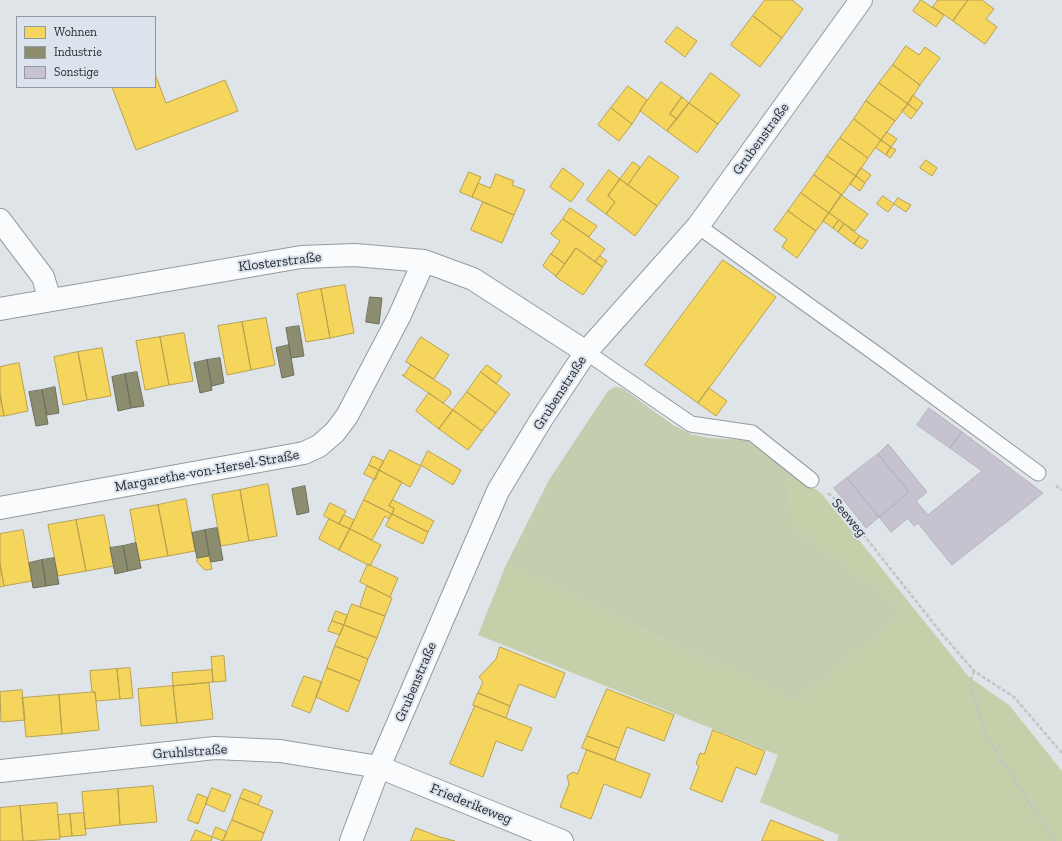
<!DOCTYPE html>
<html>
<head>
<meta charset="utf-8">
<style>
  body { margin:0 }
  #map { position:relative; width:1062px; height:841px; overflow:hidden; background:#dfe4e9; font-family:"Zilla Slab",serif }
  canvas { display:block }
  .legend { position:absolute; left:16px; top:16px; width:140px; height:72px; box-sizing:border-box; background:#dbe3ed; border:1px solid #9399a1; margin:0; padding:5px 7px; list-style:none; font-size:12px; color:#282b2f }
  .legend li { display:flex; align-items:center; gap:8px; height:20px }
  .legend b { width:20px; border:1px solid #9399a1 }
</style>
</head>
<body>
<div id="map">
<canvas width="1062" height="841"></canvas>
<ul class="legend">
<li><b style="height:11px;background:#f6d55c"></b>Wohnen</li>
<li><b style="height:11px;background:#8c8c6e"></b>Industrie</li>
<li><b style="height:11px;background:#c7c2d0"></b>Sonstige</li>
</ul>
</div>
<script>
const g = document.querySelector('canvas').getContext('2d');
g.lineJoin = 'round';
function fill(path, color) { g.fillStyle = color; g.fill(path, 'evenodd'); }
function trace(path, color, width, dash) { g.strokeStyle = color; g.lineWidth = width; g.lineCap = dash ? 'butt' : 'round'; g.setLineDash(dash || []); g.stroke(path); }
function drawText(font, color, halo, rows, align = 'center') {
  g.font = font + ' "Zilla Slab",serif'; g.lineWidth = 4; g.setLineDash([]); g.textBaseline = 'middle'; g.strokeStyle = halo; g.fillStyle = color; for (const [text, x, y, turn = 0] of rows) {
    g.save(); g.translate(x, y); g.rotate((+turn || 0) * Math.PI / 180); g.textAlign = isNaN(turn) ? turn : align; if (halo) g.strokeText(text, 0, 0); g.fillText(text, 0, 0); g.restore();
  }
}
fill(new Path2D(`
  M 615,387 L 622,388 L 673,425 L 691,434 L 709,438 L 746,440 L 786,468 L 795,528 L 908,611 L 796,702 L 506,565 L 549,480 L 608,391 Z`), '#c4cdad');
fill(new Path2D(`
  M 786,468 L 822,494 L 969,677 L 1009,705 L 1062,771 L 1062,841 L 837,841 L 839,835 L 760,802 L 778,755 L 478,635 L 506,565 L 796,702 L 908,611 L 795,528 Z`), '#c5cfaa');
const homes = new Path2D(`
  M 765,0 L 792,0 L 803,9 L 782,38 L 753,16 Z
  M 921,0 L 944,15 L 936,27 L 913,11 Z
  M 938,0 L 968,0 L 953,21 L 933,7 Z
  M 968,0 L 982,0 L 994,9 L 986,19 L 997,27 L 985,44 L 953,21 Z
  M 753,16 L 782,38 L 760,67 L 731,45 Z
  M 677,27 L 697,41 L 685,57 L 665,42 Z
  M 906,46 L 919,55 L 925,47 L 940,58 L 920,85 L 893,65 Z
  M 893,65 L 920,85 L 908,104 L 879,83 Z
  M 711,73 L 740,95 L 718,124 L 689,103 Z
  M 155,74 L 166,103 L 225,80 L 238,111 L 136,150 L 112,87 L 155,87 Z
  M 661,82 L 682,97 L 670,114 L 677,119 L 667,131 L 640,111 Z
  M 879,83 L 908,104 L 895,121 L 866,101 Z
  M 628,86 L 647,100 L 632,124 L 611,108 Z
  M 913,95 L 923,103 L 917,111 L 908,104 Z
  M 682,97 L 689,103 L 677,119 L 670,114 Z
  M 866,101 L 895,121 L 881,140 L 854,119 Z
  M 689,103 L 718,124 L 697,153 L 667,131 Z
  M 908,104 L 917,111 L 911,119 L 902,111 Z
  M 611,108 L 632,124 L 619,141 L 598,125 Z
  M 854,119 L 881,140 L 868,158 L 840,138 Z
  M 887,132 L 897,139 L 891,147 L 881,140 Z
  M 840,138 L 868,158 L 856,176 L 827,156 Z
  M 881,140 L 891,147 L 886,155 L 876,148 Z
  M 891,147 L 896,150 L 890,158 L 886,155 Z
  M 649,156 L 679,177 L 657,206 L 628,185 Z
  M 827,156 L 856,176 L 842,195 L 814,175 Z
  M 926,160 L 937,168 L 932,176 L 920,168 Z
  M 633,162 L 640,167 L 628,185 L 620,179 Z
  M 563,168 L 584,184 L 571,202 L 550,187 Z
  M 861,168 L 871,175 L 865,183 L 856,176 Z
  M 609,170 L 620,179 L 608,196 L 615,202 L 606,214 L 587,200 Z
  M 469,172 L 481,177 L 472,197 L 460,192 Z
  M 496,174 L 514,181 L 512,185 L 525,190 L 514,215 L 472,197 L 478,183 L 490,188 Z
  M 814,175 L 842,195 L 829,213 L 801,193 Z
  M 856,176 L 865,183 L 860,191 L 850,184 Z
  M 620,179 L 657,206 L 635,236 L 606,214 L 615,202 L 608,196 Z
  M 801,193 L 829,213 L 816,231 L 788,211 Z
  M 841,195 L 868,214 L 855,231 L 829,213 Z
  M 883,196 L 894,204 L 888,212 L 877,204 Z
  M 898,198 L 911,205 L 906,212 L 894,204 Z
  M 483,202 L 514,215 L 502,243 L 471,230 Z
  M 570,208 L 597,226 L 589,237 L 563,219 Z
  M 788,211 L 816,231 L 797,258 L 782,247 L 787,239 L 774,230 Z
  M 829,213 L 839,220 L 833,228 L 823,221 Z
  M 563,219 L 605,249 L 595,262 L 576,248 L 565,264 L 551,254 L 560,241 L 551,234 Z
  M 839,220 L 844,224 L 838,232 L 833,228 Z
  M 844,224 L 860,236 L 854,244 L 838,232 Z
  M 860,236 L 868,241 L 862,249 L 854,244 Z
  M 576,248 L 603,267 L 583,295 L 556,277 Z
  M 551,254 L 565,264 L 556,276 L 543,266 Z
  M 600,256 L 607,261 L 602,267 L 595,262 Z
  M 723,260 L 776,297 L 698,403 L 645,365 Z
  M 345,285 L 354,333 L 330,338 L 321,289 Z
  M 321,289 L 330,338 L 306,342 L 297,294 Z
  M 266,318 L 275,365 L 251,370 L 242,322 Z
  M 242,322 L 251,370 L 227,375 L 218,326 Z
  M 184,333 L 193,381 L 169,385 L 160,337 Z
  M 160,337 L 169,385 L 145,390 L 136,341 Z
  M 421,337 L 449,355 L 434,379 L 406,362 Z
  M 102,348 L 111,396 L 87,400 L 78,352 Z
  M 78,352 L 87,400 L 63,405 L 54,357 Z
  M 19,363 L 28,411 L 4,416 L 0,394 L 0,367 Z
  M 411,365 L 450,390 L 451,394 L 443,403 L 402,375 L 404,375 Z
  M 487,365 L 502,376 L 496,384 L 481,372 Z
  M 481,372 L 510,394 L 496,413 L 467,392 Z
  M 709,388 L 727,401 L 716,416 L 698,403 Z
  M 467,392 L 496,413 L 482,431 L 453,410 Z
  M 429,393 L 453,410 L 439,429 L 416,411 Z
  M 0,394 L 4,416 L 0,416 Z
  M 453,410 L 482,431 L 468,450 L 439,429 Z
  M 390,450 L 421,466 L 410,487 L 379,470 Z
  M 428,451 L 461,470 L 453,485 L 421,465 Z
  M 373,456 L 384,461 L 379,470 L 369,465 Z
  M 369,465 L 379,470 L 375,480 L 364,474 Z
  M 379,470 L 402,482 L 389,506 L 394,508 L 392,514 L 364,500 Z
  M 268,484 L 277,536 L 249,541 L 240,490 Z
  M 240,490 L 249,541 L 221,546 L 212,495 Z
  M 186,499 L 195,551 L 168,556 L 158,505 Z
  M 364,500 L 392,514 L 389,519 L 385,516 L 372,540 L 350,529 Z
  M 393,500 L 434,521 L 428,532 L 392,514 L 394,508 L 389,506 Z
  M 330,503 L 346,511 L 339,524 L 324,516 Z
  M 158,505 L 168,556 L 139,561 L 130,510 Z
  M 392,514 L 428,532 L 423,544 L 386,526 Z
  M 104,515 L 114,566 L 86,571 L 76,520 Z
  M 344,515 L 354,520 L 350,529 L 339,524 Z
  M 329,519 L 350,529 L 339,550 L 319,539 Z
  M 76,520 L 86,571 L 58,576 L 48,525 Z
  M 350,529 L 381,545 L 370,566 L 339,550 Z
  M 23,530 L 32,581 L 4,586 L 0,564 L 0,534 Z
  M 209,556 L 212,569 L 205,570 L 197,562 L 197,558 Z
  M 0,564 L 4,586 L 0,587 Z
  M 368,564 L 398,578 L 390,597 L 360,582 Z
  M 367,586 L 392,598 L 385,616 L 360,607 Z
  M 352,604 L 385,616 L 377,638 L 344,625 Z
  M 336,611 L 347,615 L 344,625 L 332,621 Z
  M 332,621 L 344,625 L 340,635 L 328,631 Z
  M 344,625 L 377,638 L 368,659 L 335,646 Z
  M 335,646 L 368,659 L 360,681 L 327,668 Z
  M 500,647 L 565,673 L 555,698 L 519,684 L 510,706 L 478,693 L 483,682 L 479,677 L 496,659 Z
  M 224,656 L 226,681 L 213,682 L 211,657 Z
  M 130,668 L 133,698 L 120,699 L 117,669 Z
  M 327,668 L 360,681 L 348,712 L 316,697 Z
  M 117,669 L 120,699 L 96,701 L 95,692 L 92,692 L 90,671 Z
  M 212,670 L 213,682 L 173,686 L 172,673 Z
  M 304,676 L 322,682 L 310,713 L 292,706 Z
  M 209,683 L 213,719 L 177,723 L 173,686 Z
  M 173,686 L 177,723 L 141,726 L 138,689 Z
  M 607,689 L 674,715 L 664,741 L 627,727 L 619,748 L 587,736 Z
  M 22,690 L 25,720 L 1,722 L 0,692 Z
  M 92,692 L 95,692 L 99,730 L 62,734 L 59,695 Z
  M 478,693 L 510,706 L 506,718 L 473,705 Z
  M 59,695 L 62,734 L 26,737 L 22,698 Z
  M 475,706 L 532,728 L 522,751 L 496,741 L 483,777 L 450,764 Z
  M 713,730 L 765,751 L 756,775 L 736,767 L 722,802 L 690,789 L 699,766 L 696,764 L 700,753 L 704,754 Z
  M 587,736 L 619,748 L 615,760 L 582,748 Z
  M 587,750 L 650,774 L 641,798 L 604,784 L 591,819 L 560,807 L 569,784 L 567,776 L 573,772 L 577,774 Z
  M 153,786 L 157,822 L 120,825 L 118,789 Z
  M 212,788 L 231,795 L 224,812 L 206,804 Z
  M 118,789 L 120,825 L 85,829 L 82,792 Z
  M 244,789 L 262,796 L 258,805 L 240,798 Z
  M 198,794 L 208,798 L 198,824 L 188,820 Z
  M 240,798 L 273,811 L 264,833 L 232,820 Z
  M 57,803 L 60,839 L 23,841 L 20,806 Z
  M 20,806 L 23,841 L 0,841 L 0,808 Z
  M 84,813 L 86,835 L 72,836 L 70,814 Z
  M 70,814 L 72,836 L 60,837 L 58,815 Z
  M 232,820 L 264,833 L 261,841 L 223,841 Z
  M 771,820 L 824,841 L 762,841 Z
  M 216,827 L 227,832 L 223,841 L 212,837 Z
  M 416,828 L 440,837 L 455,841 L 411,841 Z
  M 196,830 L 212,837 L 211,841 L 191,841 Z`);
fill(homes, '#f6d55c');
trace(homes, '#b8a24e', 1);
const industry = new Path2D(`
  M 370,297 L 382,298 L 379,324 L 366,322 Z
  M 299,326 L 304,356 L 291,358 L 286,328 Z
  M 289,345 L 294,375 L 282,378 L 276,348 Z
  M 220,358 L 224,383 L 212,386 L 207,360 Z
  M 207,360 L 212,390 L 200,393 L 194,363 Z
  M 137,372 L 144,406 L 131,408 L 125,374 Z
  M 125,374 L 131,408 L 118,411 L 112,377 Z
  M 55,387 L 59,413 L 47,415 L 42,390 Z
  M 42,390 L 48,424 L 36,426 L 29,392 Z
  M 305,486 L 309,512 L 297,515 L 292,489 Z
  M 217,528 L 223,560 L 211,562 L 205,530 Z
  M 205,530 L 209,556 L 197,558 L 192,533 Z
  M 136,543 L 141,568 L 128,571 L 123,546 Z
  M 123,546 L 128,571 L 115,574 L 110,548 Z
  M 54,558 L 59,584 L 46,586 L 42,560 Z
  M 42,560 L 46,586 L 33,588 L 29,563 Z`);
fill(industry, '#8c8c6e');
trace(industry, '#6e6f5b', 1);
const building = new Path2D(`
  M 929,408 L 962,432 L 950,448 L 917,425 Z
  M 962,432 L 1043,493 L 952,565 L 918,523 L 914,526 L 908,518 L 891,532 L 879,517 L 909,492 L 878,454 L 888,444 L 927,492 L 916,501 L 928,515 L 982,471 L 950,448 Z
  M 878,454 L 909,492 L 879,517 L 847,478 Z
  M 847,478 L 879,517 L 866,528 L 834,488 Z`);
fill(building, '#c7c2d0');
trace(building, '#b2b4b8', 1);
const service = new Path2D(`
  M 698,226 L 886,361 L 1038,473
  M 586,352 L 691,424 L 752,433 L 811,480`);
const minor = new Path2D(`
  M 0,220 L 43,277 L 50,300
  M 0,309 L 301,257 L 355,255 L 424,261 L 473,279 L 586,352
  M 0,508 L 304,453 L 319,446 L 335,432 L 347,416 L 399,317 L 424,261
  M 0,771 L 215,748 L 280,751 L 379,767 L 562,841
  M 351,841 L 379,767 L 498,491 L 541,420 L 586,352 L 698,226 L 861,0`);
trace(service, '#969a9e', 17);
trace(minor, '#969a9e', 24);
trace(new Path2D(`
  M 1056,486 L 1062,490
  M 828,493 L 836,500 L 942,634 L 974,671 L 1014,697 L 1062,753
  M 974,671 L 970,682 L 985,734 L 1054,841`), '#c3c4c6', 2.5, [4, 2]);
trace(service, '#fafbfc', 15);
trace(minor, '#fafbfc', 22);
drawText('14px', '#282b2f', '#dbe3ed', [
  ["Grubenstraße",761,139,-54],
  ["Klosterstraße",280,262,-7],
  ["Grubenstraße",560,393,-57],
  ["Margarethe-von-Hersel-Straße",207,471,-10],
  ["Seeweg",849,518,50],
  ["Grubenstraße",416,682,-67],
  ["Gruhlstraße",190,752,-4],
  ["Friederikeweg",471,804,22]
]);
</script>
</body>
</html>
